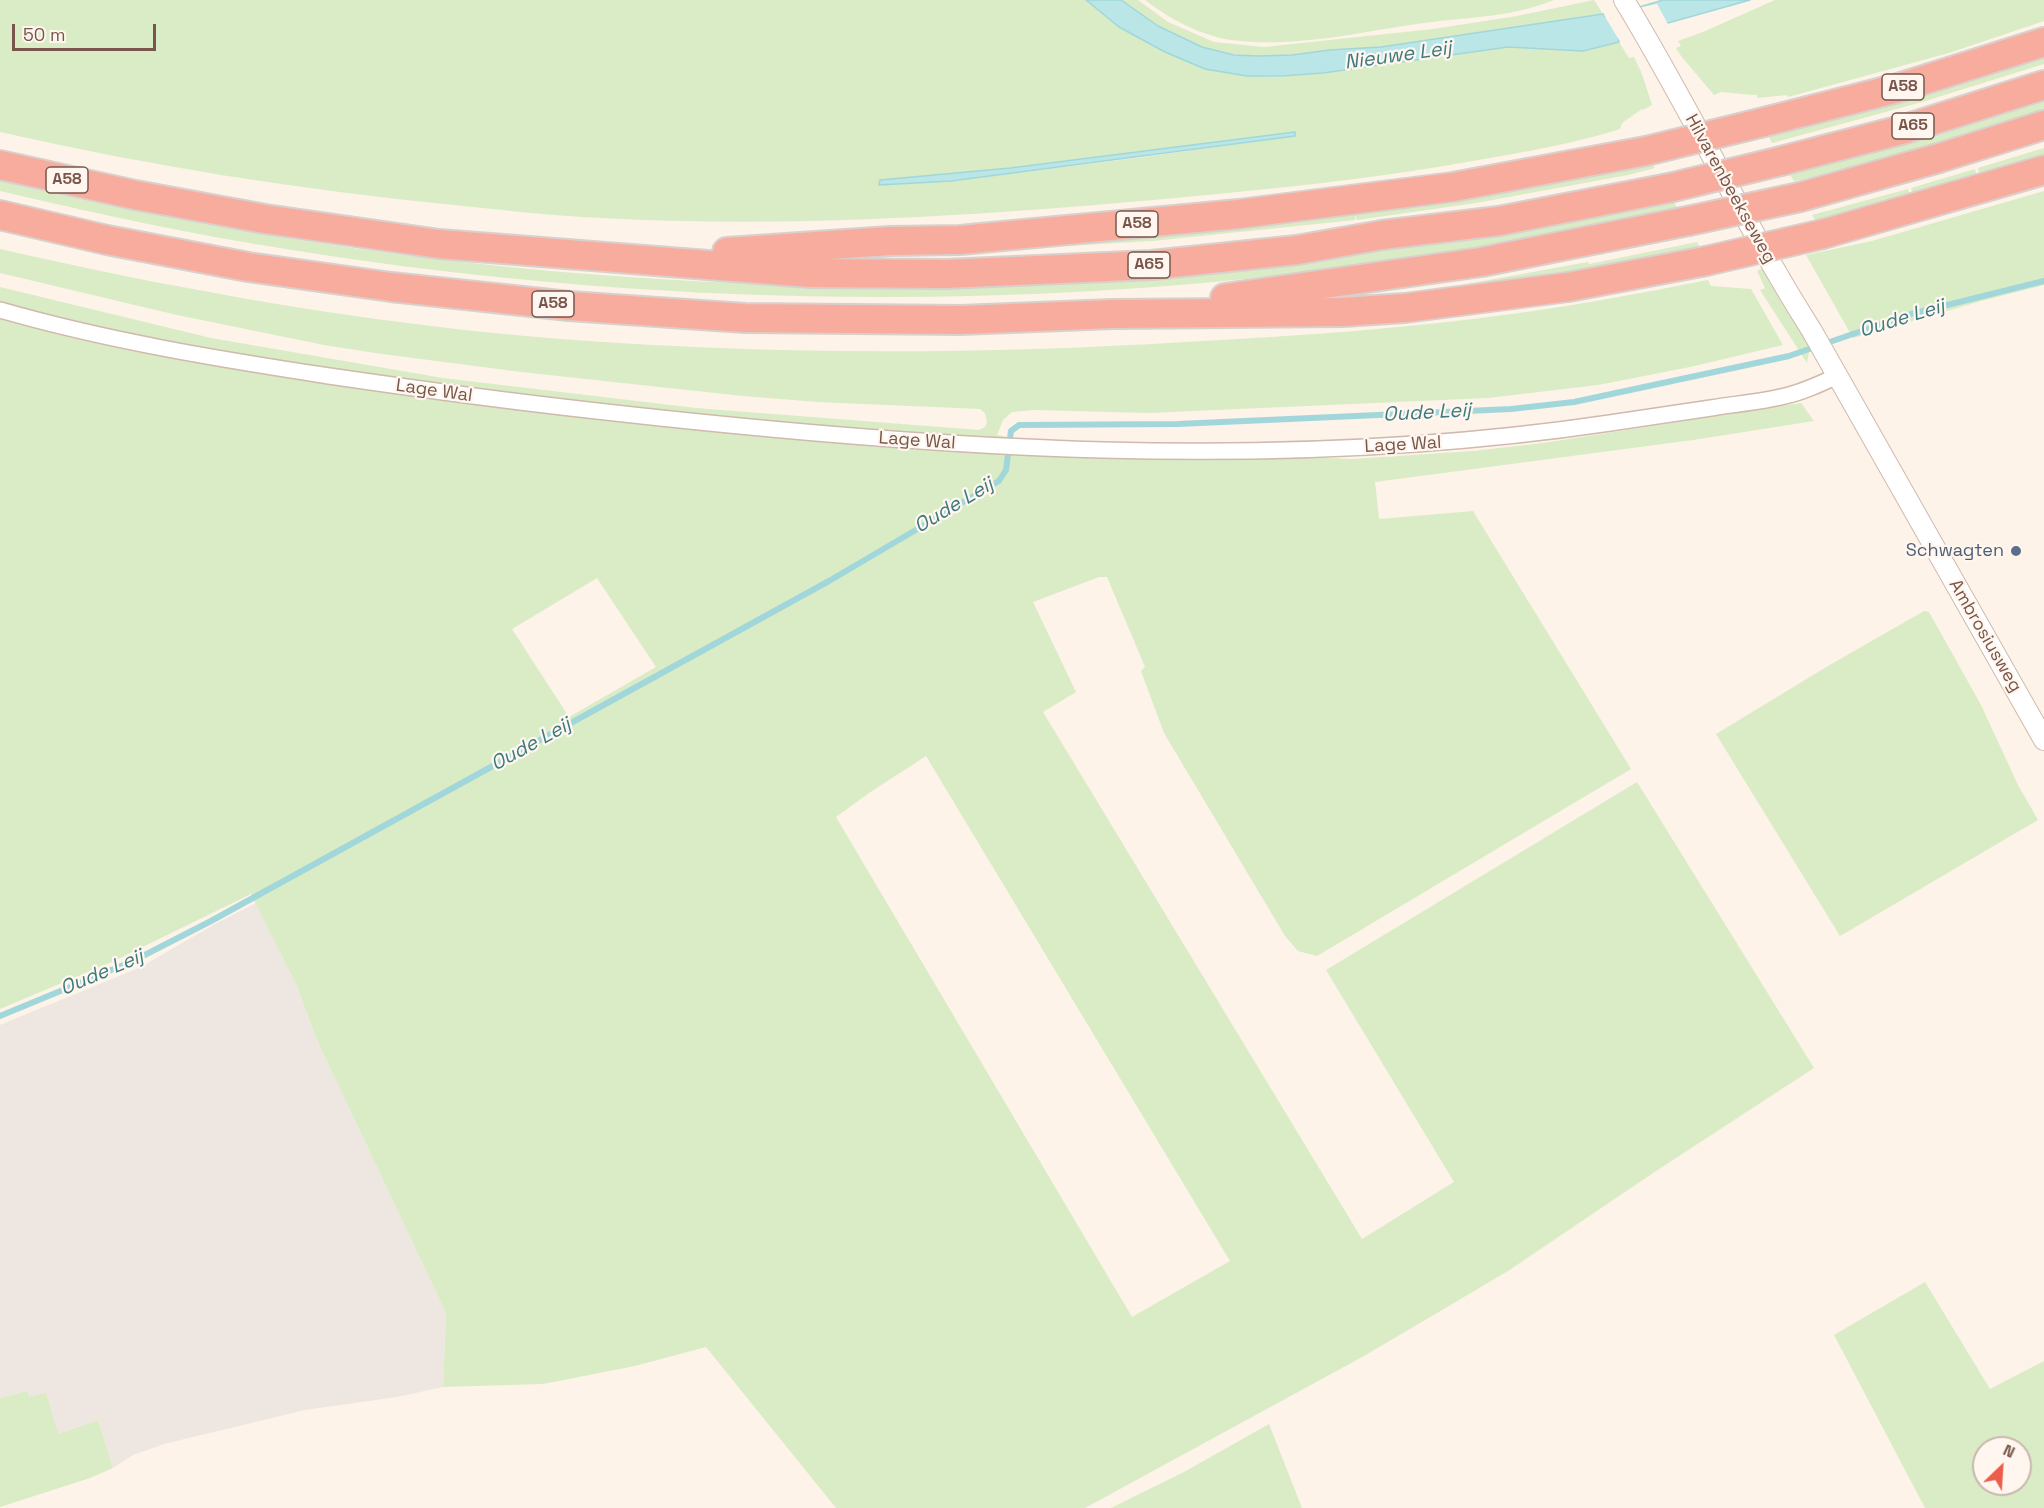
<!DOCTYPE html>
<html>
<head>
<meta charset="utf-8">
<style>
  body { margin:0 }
  #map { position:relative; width:2044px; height:1508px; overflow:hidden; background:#fdf3e8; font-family:"Space Grotesk",sans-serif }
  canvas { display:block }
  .north { position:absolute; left:1972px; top:1436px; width:60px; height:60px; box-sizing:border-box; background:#fff7ef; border:2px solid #c9b7ad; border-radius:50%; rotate:25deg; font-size:16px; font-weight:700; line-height:24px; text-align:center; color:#79564b }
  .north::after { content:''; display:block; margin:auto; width:21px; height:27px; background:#ea5e4b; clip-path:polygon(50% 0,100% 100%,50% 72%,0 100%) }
  .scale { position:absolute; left:12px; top:24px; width:144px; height:27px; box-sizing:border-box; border:3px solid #79564b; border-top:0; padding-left:8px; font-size:18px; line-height:21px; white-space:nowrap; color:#79564b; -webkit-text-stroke:4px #fff7ef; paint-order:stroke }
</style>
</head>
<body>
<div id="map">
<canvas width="2044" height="1508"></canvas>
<div class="north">N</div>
<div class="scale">50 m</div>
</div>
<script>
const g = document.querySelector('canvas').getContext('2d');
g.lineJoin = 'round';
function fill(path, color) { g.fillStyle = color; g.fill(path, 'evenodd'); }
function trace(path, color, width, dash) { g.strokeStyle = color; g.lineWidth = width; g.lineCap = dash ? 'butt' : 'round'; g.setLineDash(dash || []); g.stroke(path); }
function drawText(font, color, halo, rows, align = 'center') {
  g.font = font + ' "Space Grotesk",sans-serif'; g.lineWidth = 4.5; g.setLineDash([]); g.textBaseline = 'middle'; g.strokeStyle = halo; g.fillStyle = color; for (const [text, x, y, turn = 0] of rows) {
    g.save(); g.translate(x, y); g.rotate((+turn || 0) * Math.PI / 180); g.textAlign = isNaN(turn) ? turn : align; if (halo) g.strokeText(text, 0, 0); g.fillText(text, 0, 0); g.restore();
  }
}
fill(new Path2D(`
  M 256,903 L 297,986 L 316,1038 L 446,1313 L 443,1387 L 397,1397 L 305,1410 L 164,1444 L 133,1455 L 113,1468 L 98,1420 L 58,1434 L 29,1397 L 27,1391 L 0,1398 L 0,1025 L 141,967 L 215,924 Z`), '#eee6e1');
fill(new Path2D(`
  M 0,0 L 1086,0 L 1119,27 L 1165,52 L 1205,69 L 1247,76 L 1277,77 L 1323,73 L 1508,47 L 1583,51 L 1619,42 L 1629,58 L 1634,57 L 1642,74 L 1652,105 L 1643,110 L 1642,109 L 1622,123 L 1620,129 C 1576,143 1530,151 1484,159 C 1393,176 1300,186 1208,195 C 1006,214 803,229 601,218 C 552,216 503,210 454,205 C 301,190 150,166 0,132 ZM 1295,136 L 1144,157 L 951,181 L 880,185 L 881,180 L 943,175 Z
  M 1121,0 L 1138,0 L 1168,22 L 1214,42 L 1264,47 L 1433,29 L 1517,16 L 1594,0 L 1603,14 L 1381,47 L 1329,50 L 1293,55 L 1243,56 L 1207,49 L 1194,44 L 1158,26 Z
  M 1145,0 L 1554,0 C 1516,16 1472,17 1432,22 C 1366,30 1299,49 1231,40 C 1199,35 1170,19 1145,0 Z
  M 1775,0 L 2044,0 L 2044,21 L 1949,53 L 1788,97 L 1787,95 L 1757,98 L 1757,95 L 1753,95 L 1721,92 L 1714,95 L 1681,56 L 1676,48 L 1681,46 L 1678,41 L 1703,32 Z
  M 2044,55 L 2044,64 L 1922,102 L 1772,143 L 1768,135 Z
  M 2044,98 L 2044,109 L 1944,141 L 1801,180 L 1794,181 L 1790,175 Z
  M 2044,148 L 2044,157 L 1816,221 L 1812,215 L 1908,189 L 1909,193 L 1912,193 L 1911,188 L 1975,169 L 1976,173 L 1979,173 L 1978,168 Z
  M 1651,162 L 1655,168 L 1628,175 L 1476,203 L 1357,220 L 1355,215 L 1355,220 L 1153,241 L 995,250 Z
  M 0,181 C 264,244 532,279 804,285 L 1282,264 L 1484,236 L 1673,201 L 1678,209 C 1552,234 1429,258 1301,273 C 966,312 624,303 292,250 C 194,235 97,214 0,191 Z
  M 2044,191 L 2044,285 L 1985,300 L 1853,338 L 1806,255 L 1872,241 Z
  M 1697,242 L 1701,249 L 1619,266 L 1445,290 L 1445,288 L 1588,262 L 1589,264 Z
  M 0,249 C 166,287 333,317 503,334 C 729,355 957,356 1185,342 C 1294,336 1404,329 1512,314 C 1578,305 1643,293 1708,280 L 1711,286 L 1751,289 L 1783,345 L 1690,367 L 1598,385 L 1488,398 L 1148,413 L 1035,410 L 1012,412 L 1003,420 L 997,435 L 1009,437 L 1008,440 C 826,430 644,411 463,388 C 307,367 152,345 0,303 L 0,287 L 211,338 L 443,378 L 696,408 L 979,430 L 985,427 L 987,422 L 985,413 L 980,409 L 818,402 L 743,396 L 521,372 L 375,353 L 324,345 L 177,315 L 0,273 Z
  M 1765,267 L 1810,346 L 1807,363 L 1760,290 L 1765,288 L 1757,271 Z
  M 0,318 L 92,341 L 200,362 L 420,397 L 636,424 L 753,436 L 918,450 L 1106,457 L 1303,457 L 1352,459 L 1473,451 L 1543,443 L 1801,403 L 1814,421 L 1693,440 L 1375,482 L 1379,519 L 1473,511 L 1631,769 L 1317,956 L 1298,951 L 1285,936 L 1164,733 L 1141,671 L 1145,667 L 1107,577 L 1099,577 L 1033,602 L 1076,692 L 1043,712 L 1362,1239 L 1454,1182 L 1326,970 L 1637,782 L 1814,1068 L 1656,1171 L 1508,1271 L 1364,1356 L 1085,1508 L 836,1508 L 706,1347 L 635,1366 L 543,1384 L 443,1387 L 446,1313 L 316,1038 L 297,986 L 251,894 L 114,961 L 0,1009 ZM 597,578 L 656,667 L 569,717 L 512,629 ZM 926,756 L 1230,1261 L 1132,1317 L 836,817 L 869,793 Z
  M 1924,611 L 1929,612 L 1981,705 L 2018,785 L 2038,820 L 1840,936 L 1716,734 L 1828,666 Z
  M 1925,1282 L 1990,1389 L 2044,1361 L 2044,1508 L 1925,1508 L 1834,1335 ZM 1984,1448 L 2020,1448 L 2020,1484 L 1984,1484 Z
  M 27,1391 L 29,1397 L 46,1393 L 58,1434 L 98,1420 L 113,1468 L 90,1478 L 0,1507 L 0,1398 Z
  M 1269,1424 L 1302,1508 L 1111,1508 L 1184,1472 Z`), '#d9ecc5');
const water = new Path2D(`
  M 1086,0 L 1121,0 L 1158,26 L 1202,47 L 1234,55 L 1259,56 L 1293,55 L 1329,50 L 1381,47 L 1603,14 L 1605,17 L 1663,0 L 1750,0 L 1618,37 L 1619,42 L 1583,51 L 1508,47 L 1323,73 L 1282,76 L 1247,76 L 1205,69 L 1165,52 L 1119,27 Z
  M 1295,132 L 1295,136 L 951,181 L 879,185 L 880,180 L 1010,168 Z`);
fill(water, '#bbe6e8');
trace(water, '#a1d7da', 1.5);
fill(new Path2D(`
  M 1657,4 L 1669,26 L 1619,40 L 1604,15 Z`), '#fdf3e8');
trace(new Path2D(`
  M 0,1016 L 133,961 L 211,921 L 829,581 L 999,481 L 1006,470 L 1011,431 L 1019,425 L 1178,424 L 1511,409 L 1574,402 L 1789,356 L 1911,314 L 2044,281`), '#a1d7da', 6);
const minor = new Path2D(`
  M 0,310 C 108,341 218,359 329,376 C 418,389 507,401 597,411 C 932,449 1274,473 1610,423 C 1643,418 1677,413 1711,408 C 1735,404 1761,402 1785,396 C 1803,392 1820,384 1837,376`);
const tertiary = new Path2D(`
  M 1624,0 C 1690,108 1744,224 1812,331 L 2044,740`);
const motorway = new Path2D(`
  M 1760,123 L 1898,88 L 2044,42
  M 1781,161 L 1905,129 L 2044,85
  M 0,165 L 135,195 L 265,219 L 439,244 L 810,273 L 946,274 L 1152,265 L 1297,250 L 1382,235 L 1499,221 L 1669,188
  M 1800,197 L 1939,158 L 2044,125
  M 0,215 L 107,240 L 248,267 L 391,287 L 569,306 L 745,318 L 960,320 L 1113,314 L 1342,312 L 1405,308 L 1568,287 L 1706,261
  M 1823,234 L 2044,170
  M 727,252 L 890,241 L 960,240 L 1239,214 L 1453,187 L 1646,151
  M 1225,298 L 1481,262 L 1688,221`);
trace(minor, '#d0b9ad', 18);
trace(tertiary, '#d0b9ad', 22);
trace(motorway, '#d9d0cd', 32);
trace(minor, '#fff', 15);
trace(tertiary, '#fff', 20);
trace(motorway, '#f8ac9e', 28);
const motorwayBridge = new Path2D(`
  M 1646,151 L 1760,123
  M 1669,188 L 1781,161
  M 1688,221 L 1800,197
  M 1706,261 L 1823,234`);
trace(motorwayBridge, '#d9d0cd', 32, []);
trace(motorwayBridge, '#f8ac9e', 28);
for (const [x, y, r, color] of [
  [2016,551,6,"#5c6f8a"]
]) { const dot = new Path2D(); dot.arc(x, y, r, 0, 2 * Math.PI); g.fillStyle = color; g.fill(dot); trace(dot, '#fff7ef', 2); }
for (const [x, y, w] of [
  [1903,87,42],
  [1913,126,42],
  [67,180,42],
  [1137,224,42],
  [1149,265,42],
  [553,304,42]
]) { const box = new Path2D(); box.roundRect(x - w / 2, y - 13, w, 26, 4.5); g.fillStyle = '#fff7ef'; g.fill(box); trace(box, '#79564b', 1.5); }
drawText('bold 16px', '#79564b', null, [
  ["A58",1903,87],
  ["A65",1913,126],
  ["A58",67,180],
  ["A58",1137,224],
  ["A65",1149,265],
  ["A58",553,304]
]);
drawText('18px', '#79564b', '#fff7ef', [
  ["Hilvarenbeekseweg",1730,189,61],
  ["Lage Wal",434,391,8],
  ["Lage Wal",917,441,4],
  ["Lage Wal",1403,445,-3],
  ["Ambrosiusweg",1985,636,60]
]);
drawText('18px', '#4e5e75', '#fff7ef', [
  ["Schwagten",2004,551]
], 'right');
drawText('italic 20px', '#3d7a7e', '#fff7ef', [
  ["Nieuwe Leij",1398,56,-8],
  ["Oude Leij",1902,319,-17],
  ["Oude Leij",1427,413,-3],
  ["Oude Leij",954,506,-31],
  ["Oude Leij",531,745,-29],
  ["Oude Leij",102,973,-23]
]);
</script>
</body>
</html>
